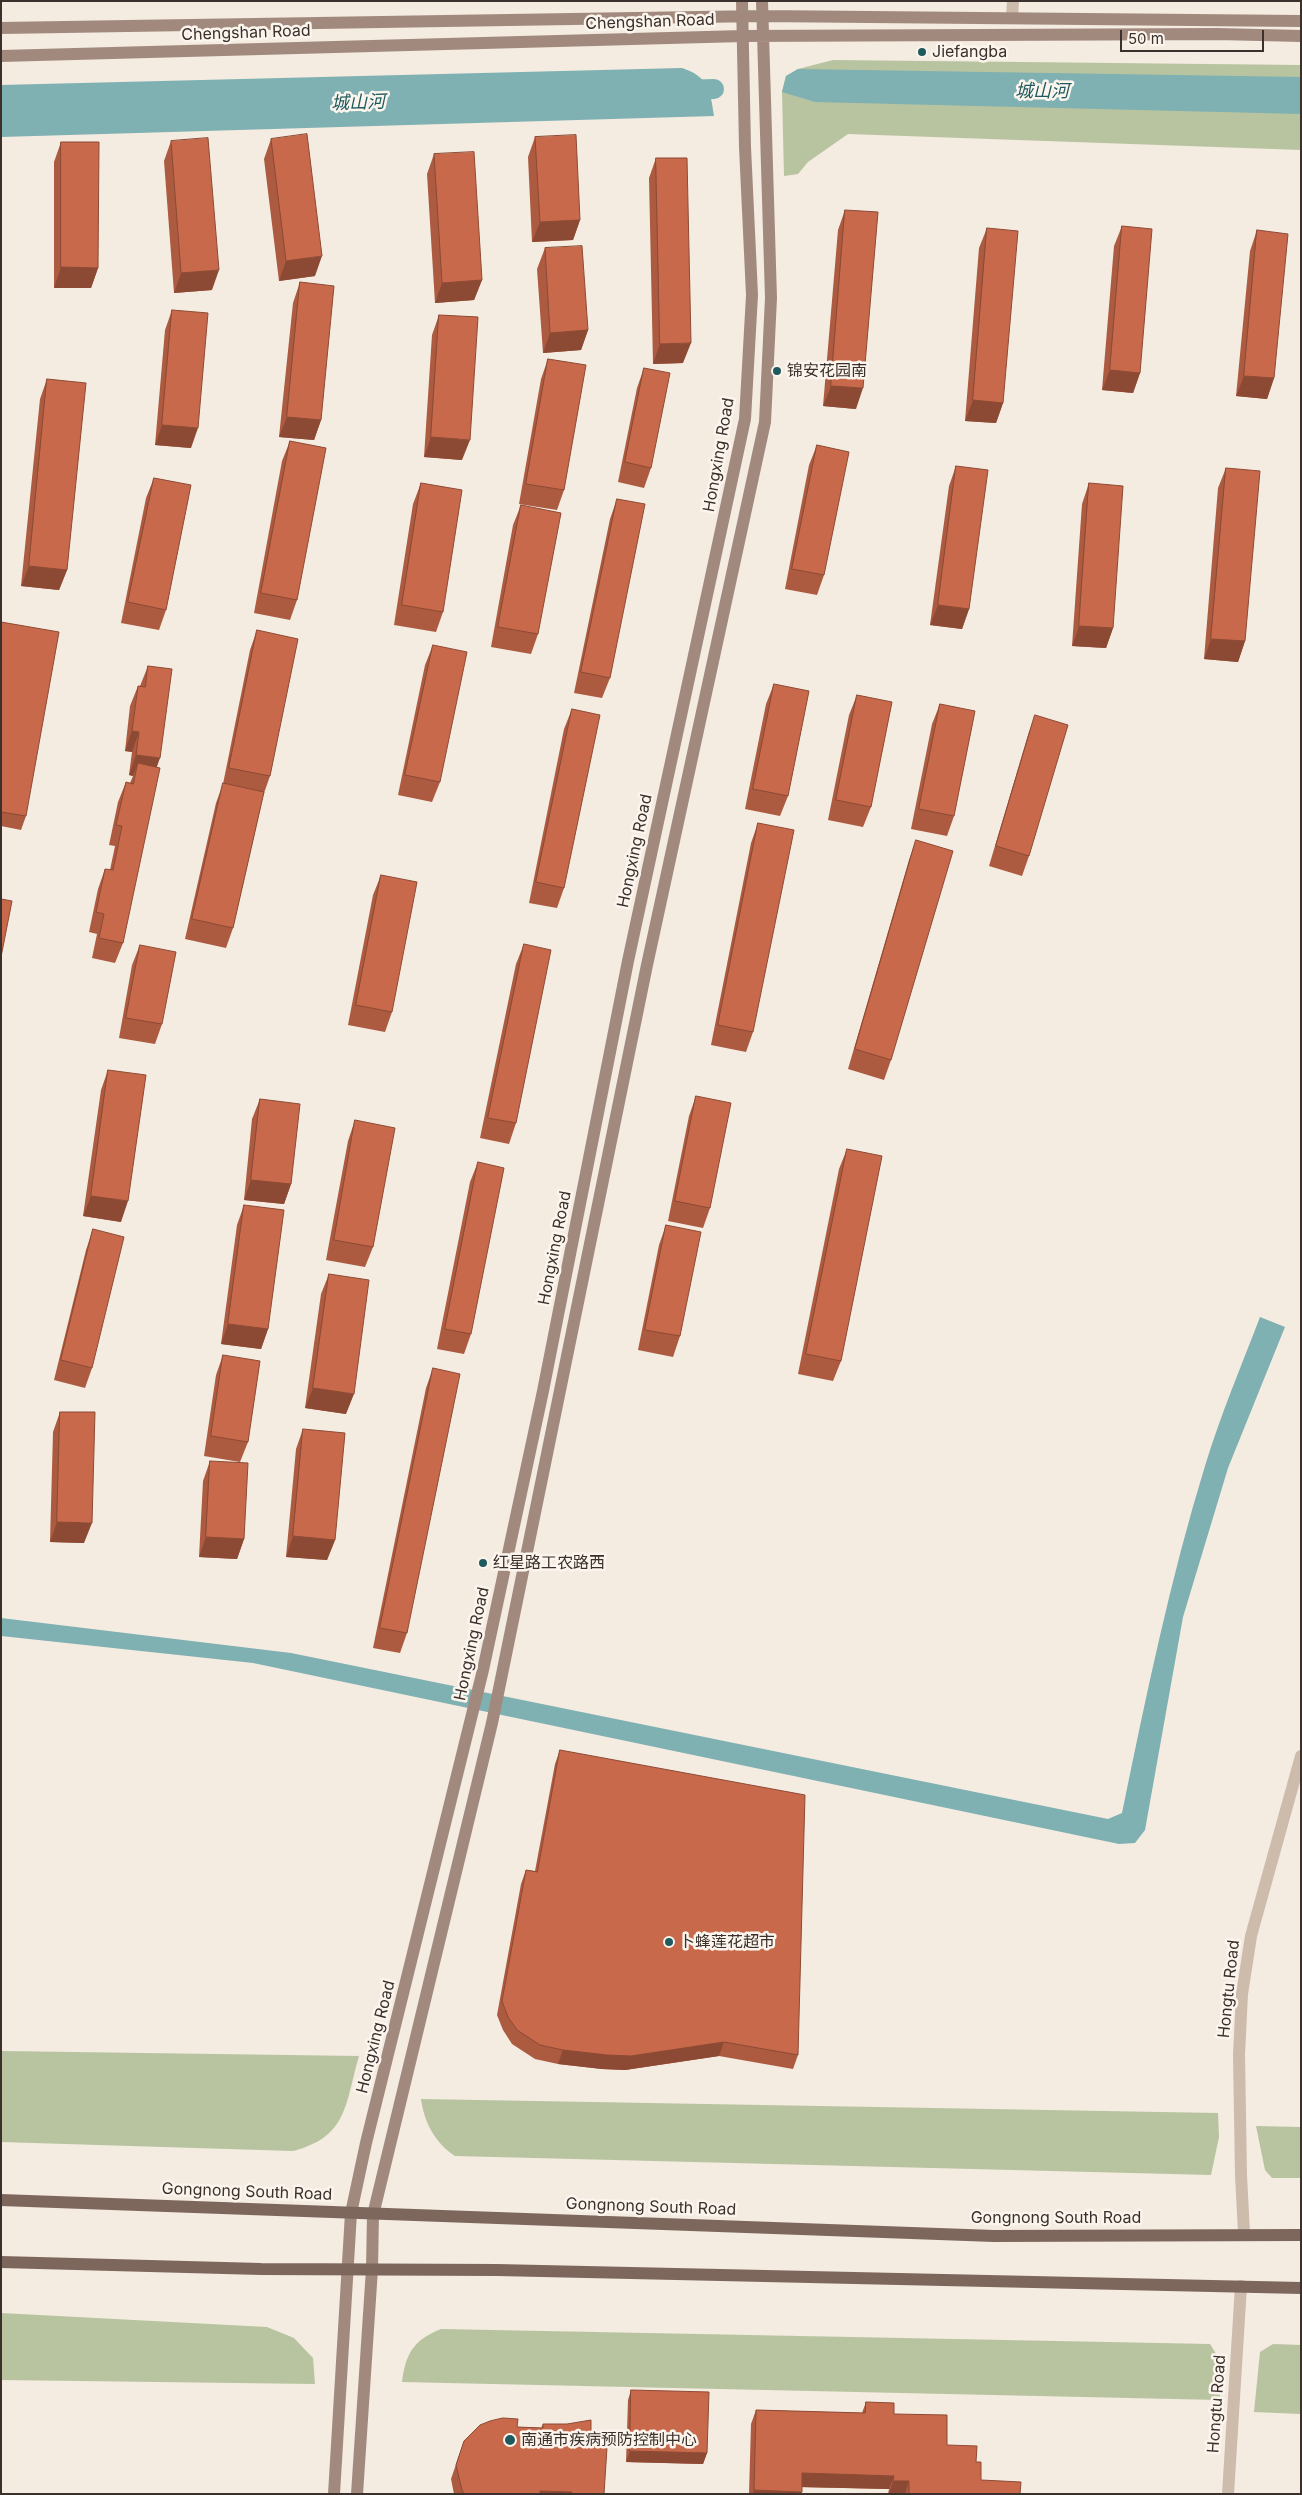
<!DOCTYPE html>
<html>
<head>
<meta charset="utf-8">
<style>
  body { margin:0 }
  #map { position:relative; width:1302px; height:2495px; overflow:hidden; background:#f4ebe1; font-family:Inter,sans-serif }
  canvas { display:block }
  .frame { position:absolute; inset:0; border:2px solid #3b302b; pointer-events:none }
  .scale { position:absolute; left:1120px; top:30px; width:144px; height:22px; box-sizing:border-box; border:2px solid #3b302b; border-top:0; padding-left:6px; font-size:15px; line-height:18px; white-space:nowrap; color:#3b302b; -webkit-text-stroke:4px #fbf5ee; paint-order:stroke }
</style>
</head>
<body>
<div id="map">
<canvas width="1302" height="2495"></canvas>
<div class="frame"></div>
<div class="scale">50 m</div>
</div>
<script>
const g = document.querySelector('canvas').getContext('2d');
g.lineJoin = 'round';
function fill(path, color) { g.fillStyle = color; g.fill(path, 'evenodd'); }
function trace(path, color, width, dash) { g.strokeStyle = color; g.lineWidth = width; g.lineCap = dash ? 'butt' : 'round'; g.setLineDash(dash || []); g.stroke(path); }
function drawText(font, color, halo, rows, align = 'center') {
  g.font = font + ' Inter,"Noto Sans SC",sans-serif'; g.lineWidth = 5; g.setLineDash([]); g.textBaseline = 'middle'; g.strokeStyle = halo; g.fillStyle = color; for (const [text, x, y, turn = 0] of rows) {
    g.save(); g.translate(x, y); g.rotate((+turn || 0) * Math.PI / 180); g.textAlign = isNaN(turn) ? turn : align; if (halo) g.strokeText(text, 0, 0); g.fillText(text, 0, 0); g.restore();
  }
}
fill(new Path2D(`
  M 833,60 L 1301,65 L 1301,150 L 848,134 L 808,162 L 798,174 L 784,176 L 782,92 L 786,76 L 798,69 Z
  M 1,2051 L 359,2056 C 345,2104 348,2137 293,2151 L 1,2142 Z
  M 421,2099 L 1218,2113 L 1219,2137 L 1211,2175 L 455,2156 C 435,2143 424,2122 421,2099 Z
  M 1256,2126 L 1301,2127 L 1301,2178 L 1272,2178 L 1265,2170 Z
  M 1,2313 L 267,2327 L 294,2338 L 313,2358 L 315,2384 L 1,2380 Z
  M 441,2329 L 1210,2344 L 1221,2362 L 1220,2400 L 402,2382 C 406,2352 414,2340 441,2329 Z
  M 1273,2344 L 1301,2345 L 1301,2414 L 1254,2412 L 1260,2352 Z`), '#b8c4a0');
fill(new Path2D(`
  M 682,68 C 709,77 710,90 714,116 L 1,137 L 1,85 Z
  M 798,69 L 1301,77 L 1301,114 L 815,102 L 782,92 L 786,76 Z
  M 1260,1317 L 1285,1327 L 1228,1468 L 1183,1617 L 1145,1830 L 1135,1843 L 1119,1844 L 253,1663 L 1,1636 L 1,1618 L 291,1653 L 1108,1819 L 1122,1813 C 1146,1696 1170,1580 1205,1466 C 1220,1416 1241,1367 1260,1317 Z`), '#7fb0b2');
trace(new Path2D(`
  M 683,90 L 714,89`), '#7fb0b2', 20);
trace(new Path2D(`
  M 1012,18 L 1013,1
  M 1228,2494 L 1241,2286`), '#cdbbac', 12);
trace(new Path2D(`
  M 1244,2233 L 1241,2175 L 1239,2055 L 1242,1994 L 1251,1936 L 1301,1756`), '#cdbbac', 12);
trace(new Path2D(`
  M 1,28 L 762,16 L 1301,21
  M 1,56 L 743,36 L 1218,34 L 1301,36
  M 334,2494 L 351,2213 L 366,2143 L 483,1670 L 543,1391 L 628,961 L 745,419 L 752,295 L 745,147 L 742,1
  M 357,2494 L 372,2269 L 373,2215 L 492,1723 L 647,965 L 765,422 L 771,298 L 762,1`), '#a18a7d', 12);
trace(new Path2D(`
  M 1,2200 L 994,2236 L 1301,2235
  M 1,2262 L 261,2269 L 497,2270 L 1301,2288`), '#7d675c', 12);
fill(new Path2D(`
  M 535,137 L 580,220 L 573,240 L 532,242 L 528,157 Z
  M 271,139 L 315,276 L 279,281 L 264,159 Z
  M 171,141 L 212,290 L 174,293 L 164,161 Z
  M 61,142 L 98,268 L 91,288 L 54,288 L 54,162 Z
  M 434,154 L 482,280 L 474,300 L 435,303 L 427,174 Z
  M 656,158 L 683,363 L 653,364 L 649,178 Z
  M 845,210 L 856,409 L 823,406 L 838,230 Z
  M 1122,226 L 1140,373 L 1133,393 L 1102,390 L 1114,246 Z
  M 987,228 L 1003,403 L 996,423 L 965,421 L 979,248 Z
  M 1257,230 L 1274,378 L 1267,399 L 1236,396 L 1250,251 Z
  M 545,248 L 588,330 L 581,350 L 543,353 L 537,269 Z
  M 300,282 L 321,420 L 314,440 L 279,437 L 293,303 Z
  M 172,310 L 191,448 L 155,445 L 165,330 Z
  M 439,315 L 462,460 L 424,457 L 432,335 Z
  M 548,359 L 564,490 L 557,510 L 519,504 L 541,379 Z
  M 644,368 L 651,468 L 644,488 L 618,482 L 637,388 Z
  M 47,379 L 67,570 L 59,590 L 21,586 L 40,399 Z
  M 290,441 L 297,600 L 290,620 L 254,613 L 282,461 Z
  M 817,445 L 824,575 L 817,595 L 785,589 L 809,465 Z
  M 956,466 L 969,609 L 962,629 L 930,625 L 949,486 Z
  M 1226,468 L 1245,641 L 1238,662 L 1204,659 L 1218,488 Z
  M 154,478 L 166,610 L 159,630 L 121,623 L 146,498 Z
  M 421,483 L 443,612 L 436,632 L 394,625 L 413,504 Z
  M 1089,483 L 1113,628 L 1106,648 L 1072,646 L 1082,504 Z
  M 617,499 L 610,678 L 602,698 L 574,693 L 610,519 Z
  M 521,505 L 538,634 L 531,654 L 491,647 L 513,525 Z
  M 1,622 L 26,816 L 21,830 L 1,826 Z
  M 257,630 L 270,776 L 263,796 L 233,928 L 226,948 L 185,939 L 216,803 L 223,784 L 250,650 Z
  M 433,645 L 440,782 L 432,802 L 398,795 L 425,665 Z
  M 148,666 L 157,767 L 123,943 L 115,963 L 92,958 L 97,934 L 89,932 L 98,889 L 105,869 L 110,870 L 115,846 L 109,845 L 118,802 L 126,782 L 130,783 L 133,776 L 129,775 L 132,752 L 125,751 L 130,706 L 138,686 L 140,686 Z
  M 774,684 L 788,796 L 780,816 L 745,809 L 766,704 Z
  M 857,695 L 871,807 L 863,827 L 828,820 L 849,715 Z
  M 940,704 L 954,816 L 947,836 L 911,829 L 932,724 Z
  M 572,709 L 564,888 L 557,908 L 529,903 L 564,729 Z
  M 1035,715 L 1029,856 L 1022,876 L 989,866 L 1028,735 Z
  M 758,823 L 753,1032 L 746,1052 L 711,1045 L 751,843 Z
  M 916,840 L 891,1060 L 884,1080 L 848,1069 L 909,860 Z
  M 381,875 L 392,1012 L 385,1032 L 348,1025 L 373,895 Z
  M 524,944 L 516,1123 L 509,1144 L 480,1138 L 516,964 Z
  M 140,945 L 162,1024 L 155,1044 L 119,1038 L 132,965 Z
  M 108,1070 L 121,1222 L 83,1216 L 101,1090 Z
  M 696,1096 L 710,1208 L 703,1228 L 668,1221 L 689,1116 Z
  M 260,1099 L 291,1184 L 284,1204 L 244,1200 L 252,1119 Z
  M 355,1120 L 373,1247 L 365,1267 L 326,1260 L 348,1141 Z
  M 847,1149 L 841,1361 L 833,1381 L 798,1374 L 839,1169 Z
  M 478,1162 L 471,1334 L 464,1354 L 437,1349 L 470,1182 Z
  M 244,1205 L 268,1329 L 261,1349 L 221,1344 L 237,1225 Z
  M 666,1225 L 680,1336 L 673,1357 L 638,1350 L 659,1245 Z
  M 93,1229 L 92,1368 L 85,1388 L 54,1380 L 86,1250 Z
  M 329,1274 L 346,1414 L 305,1408 L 321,1294 Z
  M 223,1355 L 248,1442 L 240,1462 L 204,1456 L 216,1375 Z
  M 433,1368 L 407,1633 L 400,1653 L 373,1648 L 426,1388 Z
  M 60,1412 L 84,1543 L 50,1542 L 53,1432 Z
  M 303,1429 L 335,1540 L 327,1560 L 286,1557 L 296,1449 Z
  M 210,1461 L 244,1539 L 237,1559 L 199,1557 L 203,1481 Z
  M 560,1750 L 798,2055 L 793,2069 L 719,2056 L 625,2070 L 602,2069 L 558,2064 L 535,2059 L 512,2044 L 503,2030 L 497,2015 L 521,1884 L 526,1870 L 535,1871 L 555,1764 Z
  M 631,2390 L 707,2453 L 703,2464 L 626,2462 L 628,2400 Z
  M 866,2402 L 894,2414 L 947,2445 L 976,2462 L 981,2480 L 1020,2494 L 888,2494 L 889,2489 L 802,2487 L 801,2494 L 749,2494 L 751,2424 L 756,2410 L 862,2413 Z
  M 543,2424 L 591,2431 L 604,2494 L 454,2494 L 451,2479 L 464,2441 L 517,2427 L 541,2428 Z`), '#ac5a40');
fill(new Path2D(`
  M 580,220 L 573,240 L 532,242 L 540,222 Z
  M 322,256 L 315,276 L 279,281 L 286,261 Z
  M 61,267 L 98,268 L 91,288 L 54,288 Z
  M 219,270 L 212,290 L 174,293 L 181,273 Z
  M 482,280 L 474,300 L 435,303 L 442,283 Z
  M 588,330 L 581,350 L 543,353 L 550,333 Z
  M 691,343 L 683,363 L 653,364 L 660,344 Z
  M 1110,370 L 1140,373 L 1133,393 L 1102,390 Z
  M 1244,376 L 1274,378 L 1267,399 L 1236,396 Z
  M 831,386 L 863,388 L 856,409 L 823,406 Z
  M 973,400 L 1003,403 L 996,423 L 965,421 Z
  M 287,417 L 321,420 L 314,440 L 279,437 Z
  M 162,425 L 198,428 L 191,448 L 155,445 Z
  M 431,437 L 470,440 L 462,460 L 424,457 Z
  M 29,566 L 67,570 L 59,590 L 21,586 Z
  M 938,605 L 969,609 L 962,629 L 930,625 Z
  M 1079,626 L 1113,628 L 1106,648 L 1072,646 Z
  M 1211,639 L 1245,641 L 1238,662 L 1204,659 Z
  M 132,731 L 139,732 L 132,752 L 125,751 Z
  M 136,755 L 160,758 L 153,778 L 138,763 L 133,776 L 129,775 Z
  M 251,1180 L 291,1184 L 284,1204 L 244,1200 Z
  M 91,1196 L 128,1201 L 121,1222 L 83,1216 Z
  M 228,1324 L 268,1329 L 261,1349 L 221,1344 Z
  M 313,1388 L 354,1394 L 346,1414 L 305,1408 Z
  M 57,1522 L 92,1523 L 84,1543 L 50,1542 Z
  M 293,1536 L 335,1540 L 327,1560 L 286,1557 Z
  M 206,1537 L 244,1539 L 237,1559 L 199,1557 Z
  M 724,2042 L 719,2056 L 625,2070 L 602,2069 L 558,2064 L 563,2050 Z
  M 630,2451 L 707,2453 L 703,2464 L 626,2462 Z
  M 802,2473 L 894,2476 L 889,2489 L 797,2487 Z
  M 893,2481 L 909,2481 L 905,2494 L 889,2494 Z
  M 754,2490 L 802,2492 L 801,2494 L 753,2494 Z
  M 540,2491 L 572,2492 L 571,2494 L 539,2494 Z`), '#8c4a34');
const building = new Path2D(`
  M 307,134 L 322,256 L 286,261 L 271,139 Z
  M 576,135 L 580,220 L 540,222 L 535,137 Z
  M 208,138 L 219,270 L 181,273 L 171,141 Z
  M 61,142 L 99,142 L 98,268 L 61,267 Z
  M 474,152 L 482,280 L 442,283 L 434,154 Z
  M 656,158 L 687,158 L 691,343 L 660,344 Z
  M 845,210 L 878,212 L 863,388 L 831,386 Z
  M 1122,226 L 1152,229 L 1140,373 L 1110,370 Z
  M 987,228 L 1018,231 L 1003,403 L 973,400 Z
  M 1257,230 L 1288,234 L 1274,378 L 1244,376 Z
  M 582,246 L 588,330 L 550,333 L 545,248 Z
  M 300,282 L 334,286 L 321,420 L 287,417 Z
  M 172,310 L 208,313 L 198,428 L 162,425 Z
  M 439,315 L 478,317 L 470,440 L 431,437 Z
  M 548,359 L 586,365 L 564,490 L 526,484 Z
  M 644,368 L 670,373 L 651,468 L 625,462 Z
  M 47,379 L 86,383 L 67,570 L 29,566 Z
  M 290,441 L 326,448 L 297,600 L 261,593 Z
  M 817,445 L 849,452 L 824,575 L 792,569 Z
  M 956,466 L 988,470 L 969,609 L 938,605 Z
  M 1226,468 L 1260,471 L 1245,641 L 1211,639 Z
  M 154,478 L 191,485 L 166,610 L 128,602 Z
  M 421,483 L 462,490 L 443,612 L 402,605 Z
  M 1089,483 L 1123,486 L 1113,628 L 1079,626 Z
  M 617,499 L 645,504 L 610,678 L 581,672 Z
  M 521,505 L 561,513 L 538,634 L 498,627 Z
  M 1,622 L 59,632 L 26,816 L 1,812 Z
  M 257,630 L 298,639 L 270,776 L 229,768 Z
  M 433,645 L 467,652 L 440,782 L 405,775 Z
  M 148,666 L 172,669 L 160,758 L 136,755 L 139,732 L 132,731 L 138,686 L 145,687 Z
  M 774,684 L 809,691 L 788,796 L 753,789 Z
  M 857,695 L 892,702 L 871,807 L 836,800 Z
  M 940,704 L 975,711 L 954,816 L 919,809 Z
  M 572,709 L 600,715 L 564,888 L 536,882 Z
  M 1035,715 L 1068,725 L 1029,856 L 996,846 Z
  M 138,763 L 160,768 L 123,943 L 99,938 L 104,914 L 96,912 L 105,869 L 113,870 L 122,826 L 116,825 L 126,782 L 133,784 Z
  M 223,783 L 264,792 L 233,928 L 192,919 Z
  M 758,823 L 794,830 L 753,1032 L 718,1025 Z
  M 916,840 L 953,851 L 891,1060 L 855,1049 Z
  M 381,875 L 417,882 L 392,1012 L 356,1005 Z
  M 1,899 L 12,901 L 1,957 Z
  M 524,944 L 551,950 L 516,1123 L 488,1118 Z
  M 140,945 L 176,952 L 162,1024 L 126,1018 Z
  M 108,1070 L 146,1075 L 128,1201 L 91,1196 Z
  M 696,1096 L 731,1103 L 710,1208 L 675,1201 Z
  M 260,1099 L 300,1104 L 291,1184 L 251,1180 Z
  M 355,1120 L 395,1128 L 373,1247 L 334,1240 Z
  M 847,1149 L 882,1156 L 841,1361 L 806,1354 Z
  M 478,1162 L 504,1168 L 471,1334 L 445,1329 Z
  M 244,1205 L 284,1210 L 268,1329 L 228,1324 Z
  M 666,1225 L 701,1232 L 680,1336 L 645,1330 Z
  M 93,1229 L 124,1237 L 92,1368 L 61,1360 Z
  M 329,1274 L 369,1280 L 354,1394 L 313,1388 Z
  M 223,1355 L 260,1361 L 248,1442 L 211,1436 Z
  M 433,1368 L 460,1374 L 407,1633 L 380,1628 Z
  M 60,1412 L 95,1412 L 92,1523 L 57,1522 Z
  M 303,1429 L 345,1433 L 335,1540 L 293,1536 Z
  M 210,1461 L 248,1463 L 244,1539 L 206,1537 Z
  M 560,1750 L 805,1795 L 798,2055 L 724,2042 L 631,2056 L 607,2055 L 563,2050 L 540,2045 L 517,2030 L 508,2017 L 502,2001 L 526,1870 L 537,1872 Z
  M 631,2390 L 709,2392 L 707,2453 L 630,2451 Z
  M 866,2402 L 894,2403 L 894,2414 L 947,2415 L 947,2445 L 977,2446 L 976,2462 L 981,2462 L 981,2480 L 1021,2482 L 1020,2494 L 909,2494 L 909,2481 L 893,2481 L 894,2476 L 802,2473 L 802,2492 L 754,2490 L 756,2410 L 865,2413 Z
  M 503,2418 L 518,2419 L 517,2427 L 543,2428 L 543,2424 L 567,2424 L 591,2420 L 591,2431 L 608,2432 L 604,2494 L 572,2494 L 572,2492 L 540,2491 L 540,2494 L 464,2494 L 462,2490 L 456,2465 L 464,2441 L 480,2425 L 490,2421 Z`);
fill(building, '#c8694b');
trace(building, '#8c4a34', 1);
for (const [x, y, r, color] of [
  [922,52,5,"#1f5a5e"],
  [777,371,5,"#1f5a5e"],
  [483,1563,5,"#1f5a5e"],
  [669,1942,5,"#1f5a5e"],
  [510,2440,6,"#1f5a5e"]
]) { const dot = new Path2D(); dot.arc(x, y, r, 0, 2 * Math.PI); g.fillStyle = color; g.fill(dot); trace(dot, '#fbf5ee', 2); }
drawText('16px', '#3b302b', '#fbf5ee', [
  ["Chengshan Road",650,22,-2],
  ["Chengshan Road",246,33,-2],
  ["Hongxing Road",719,455,-80],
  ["Hongxing Road",635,851,-78],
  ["Hongxing Road",555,1248,-79],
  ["Hongxing Road",472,1644,-78],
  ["Hongtu Road",1229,1989,-84],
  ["Hongxing Road",376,2037,-76],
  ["Gongnong South Road",247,2192,2],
  ["Gongnong South Road",651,2207,2],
  ["Gongnong South Road",1056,2218],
  ["Hongtu Road",1217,2404,-86]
]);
drawText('16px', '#3b302b', '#fbf5ee', [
  ["Jiefangba",932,52],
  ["锦安花园南",787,371],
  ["红星路工农路西",493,1563],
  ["卜蜂莲花超市",679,1942],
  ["南通市疾病预防控制中心",521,2440]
], 'left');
drawText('italic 18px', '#1f5a5e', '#fbf5ee', [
  ["城山河",1042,92],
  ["城山河",358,103,-2]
]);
</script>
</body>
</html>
